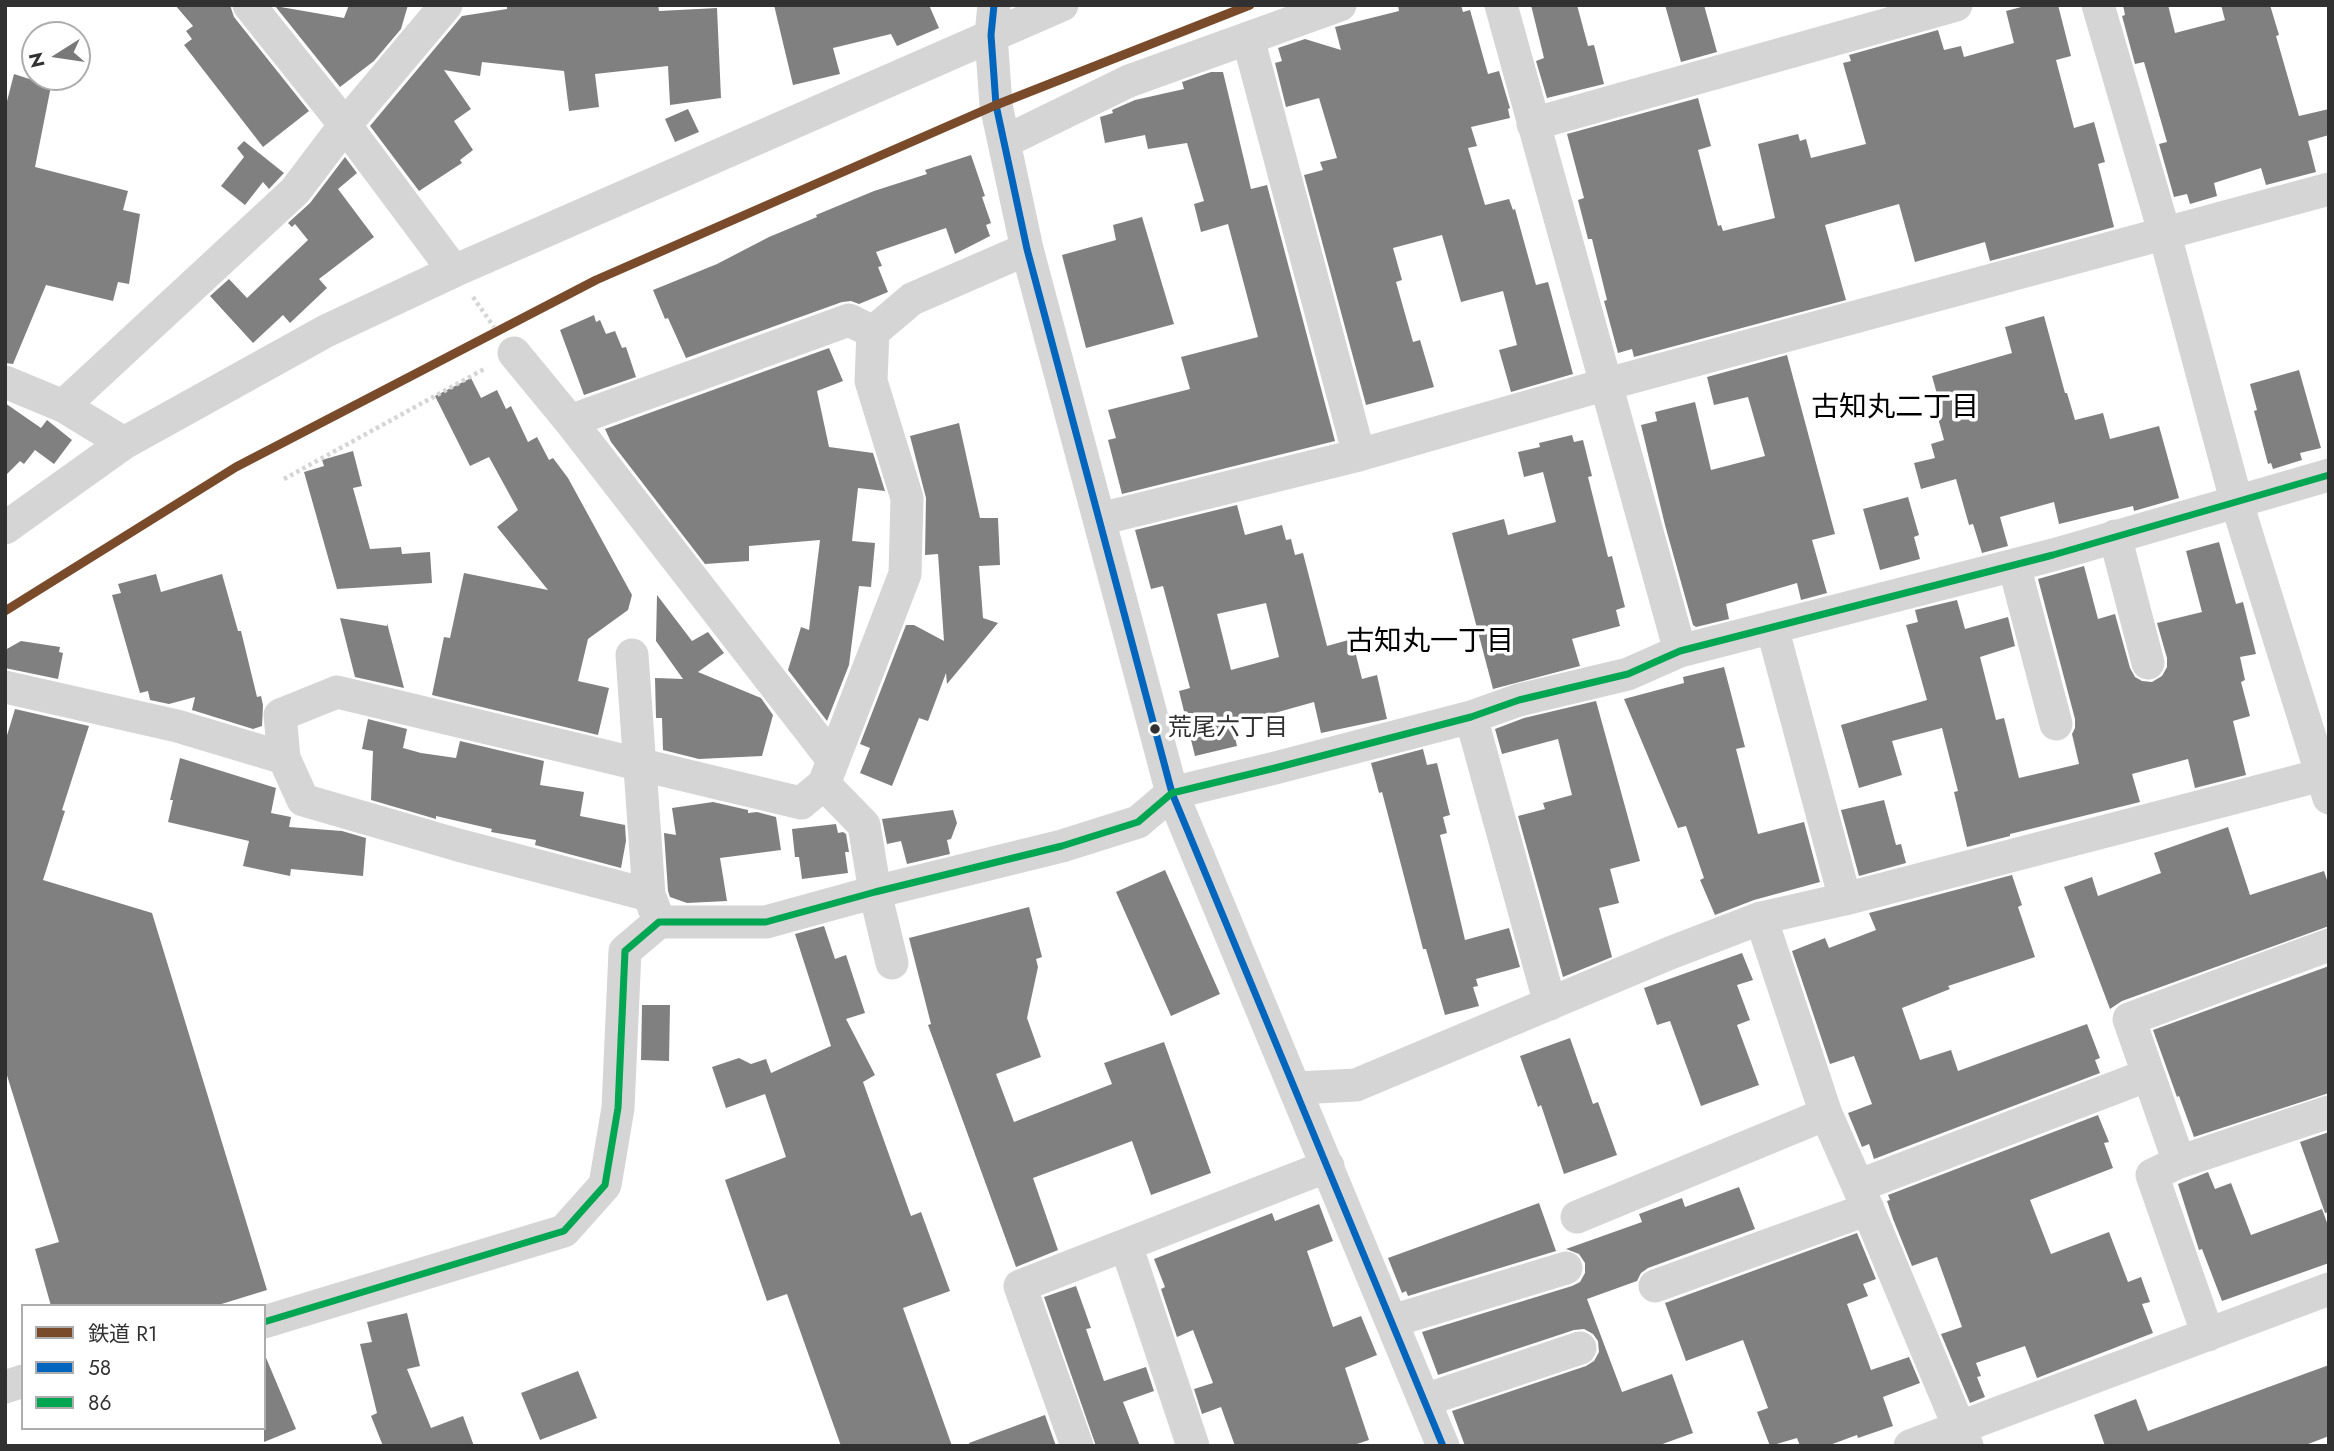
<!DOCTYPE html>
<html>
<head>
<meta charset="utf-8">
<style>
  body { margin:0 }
  #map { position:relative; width:2334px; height:1451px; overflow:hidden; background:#fff; font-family:Jost,"Noto Sans JP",sans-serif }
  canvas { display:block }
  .frame { position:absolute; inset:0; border:7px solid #313131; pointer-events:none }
  .legend { position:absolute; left:21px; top:1304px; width:245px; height:126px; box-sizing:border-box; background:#fff; border:2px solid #adadad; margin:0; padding:9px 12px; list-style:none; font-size:21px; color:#313131 }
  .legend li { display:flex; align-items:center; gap:14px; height:35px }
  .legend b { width:35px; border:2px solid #adadad }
  .north { position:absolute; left:21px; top:21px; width:70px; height:70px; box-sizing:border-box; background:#fff; border:2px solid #adadad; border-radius:50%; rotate:258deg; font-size:19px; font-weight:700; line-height:28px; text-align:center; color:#313131 }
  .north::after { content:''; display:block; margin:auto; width:24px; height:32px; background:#797979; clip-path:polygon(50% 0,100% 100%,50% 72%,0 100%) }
</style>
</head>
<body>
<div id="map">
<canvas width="2334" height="1451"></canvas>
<div class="frame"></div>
<ul class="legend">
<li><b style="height:9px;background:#7a4b2a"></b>鉄道 R1</li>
<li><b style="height:9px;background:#0065bd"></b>58</li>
<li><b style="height:9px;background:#00a651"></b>86</li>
</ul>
<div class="north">N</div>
</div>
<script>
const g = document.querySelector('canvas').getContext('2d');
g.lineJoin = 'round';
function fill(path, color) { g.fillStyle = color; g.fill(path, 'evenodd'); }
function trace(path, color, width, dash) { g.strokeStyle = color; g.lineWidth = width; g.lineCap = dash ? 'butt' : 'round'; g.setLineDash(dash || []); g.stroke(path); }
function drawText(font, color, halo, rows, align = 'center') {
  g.font = font + ' Jost,"Noto Sans JP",sans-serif'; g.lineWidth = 7; g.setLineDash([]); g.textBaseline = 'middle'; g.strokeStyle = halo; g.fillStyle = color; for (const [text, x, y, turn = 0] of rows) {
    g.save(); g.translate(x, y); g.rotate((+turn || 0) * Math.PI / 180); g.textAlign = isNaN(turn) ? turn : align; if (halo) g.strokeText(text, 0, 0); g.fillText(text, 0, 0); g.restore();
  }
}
fill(new Path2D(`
  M 175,5 L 230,5 L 234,17 L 309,111 L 263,147 L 184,45 L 192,39 L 186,31 L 193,26 Z
  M 349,5 L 408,5 L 401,29 L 374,61 L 340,87 L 275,6 L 344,18 Z
  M 507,5 L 658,5 L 659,11 L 717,8 L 721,98 L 670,105 L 668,66 L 595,74 L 599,107 L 569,111 L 564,71 L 482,62 L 480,76 L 444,70 L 471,109 L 454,121 L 473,150 L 460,160 L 462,163 L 419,191 L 370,126 L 462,16 L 507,9 Z
  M 774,5 L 929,5 L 939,28 L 897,46 L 891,34 L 833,48 L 840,74 L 793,85 Z
  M 1398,5 L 1461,5 L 1463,12 L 1470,10 L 1488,74 L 1499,71 L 1510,108 L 1508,109 L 1510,118 L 1471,127 L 1477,146 L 1468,148 L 1485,205 L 1509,199 L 1513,210 L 1515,209 L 1536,285 L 1548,282 L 1573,374 L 1511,392 L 1499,350 L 1517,345 L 1503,291 L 1461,302 L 1442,235 L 1393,248 L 1402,280 L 1396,282 L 1413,342 L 1420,340 L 1434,387 L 1366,405 L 1304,175 L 1323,170 L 1320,162 L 1337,158 L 1319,98 L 1286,107 L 1275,63 L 1282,61 L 1278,48 L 1305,39 L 1341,50 L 1335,27 L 1399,11 Z
  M 1531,5 L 1577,5 L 1588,46 L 1594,45 L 1604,84 L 1547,98 L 1536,61 L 1544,58 Z
  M 1665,5 L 1704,5 L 1717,52 L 1681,62 Z
  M 2029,5 L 2058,5 L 2071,56 L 2056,60 L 2074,128 L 2094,122 L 2105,162 L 2098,164 L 2114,227 L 1990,261 L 1985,242 L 1915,262 L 1899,204 L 1825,225 L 1846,300 L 1634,357 L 1632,349 L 1618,353 L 1604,301 L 1607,300 L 1592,239 L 1588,239 L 1578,200 L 1584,198 L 1567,134 L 1698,98 L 1711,146 L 1698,150 L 1718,226 L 1721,225 L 1723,231 L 1775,218 L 1758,144 L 1798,134 L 1800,141 L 1806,139 L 1811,158 L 1866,144 L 1843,63 L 1851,61 L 1849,55 L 1938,30 L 1944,50 L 1961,46 L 1964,57 L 2014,43 L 2006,11 Z
  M 2123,5 L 2168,5 L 2175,33 L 2225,20 L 2221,5 L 2270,5 L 2279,35 L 2276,36 L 2299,116 L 2329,109 L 2329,135 L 2308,141 L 2316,172 L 2266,185 L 2261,168 L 2214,183 L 2217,196 L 2190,204 L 2187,194 L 2174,197 L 2159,144 L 2167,142 L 2144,62 L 2135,64 L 2122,16 L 2125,15 Z
  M 1211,72 L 1223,72 L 1251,189 L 1267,185 L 1335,441 L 1122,494 L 1108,440 L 1116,438 L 1108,410 L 1190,389 L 1181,357 L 1258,337 L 1228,224 L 1201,232 L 1194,204 L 1204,201 L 1187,143 L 1148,149 L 1145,135 L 1105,143 L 1100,117 L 1113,113 L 1112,110 L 1135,100 L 1184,89 L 1182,82 Z
  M 14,74 L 51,86 L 35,167 L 128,191 L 123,210 L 140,214 L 129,284 L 118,282 L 113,301 L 46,285 L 13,364 L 5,363 L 5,109 Z
  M 688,109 L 699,132 L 675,142 L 665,119 Z
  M 244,141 L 284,173 L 269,189 L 263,182 L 245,205 L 221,186 L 244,157 L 237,148 Z
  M 971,155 L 985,196 L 982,197 L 991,223 L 986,225 L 990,236 L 955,254 L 946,228 L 876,252 L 882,266 L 878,267 L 888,292 L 859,304 L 851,301 L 842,302 L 686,358 L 668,318 L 665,319 L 653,290 L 717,264 L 769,237 L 817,217 L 816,215 L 874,191 L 927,174 L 925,170 Z
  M 345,157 L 357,173 L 338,189 L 374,237 L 319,279 L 327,288 L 290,323 L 283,315 L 253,343 L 210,296 L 229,279 L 247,298 L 308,240 L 295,224 L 292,227 L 288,223 L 310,203 Z
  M 1142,217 L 1174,324 L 1086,348 L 1062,255 L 1116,240 L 1113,225 Z
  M 594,315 L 596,322 L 600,320 L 606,334 L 615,331 L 622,348 L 626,347 L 636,377 L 584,395 L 560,330 Z
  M 2044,316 L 2065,393 L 2067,393 L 2075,420 L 2103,413 L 2110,439 L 2159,426 L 2179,498 L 2134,511 L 2133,506 L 2059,524 L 2054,502 L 2000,517 L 2008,546 L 1982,553 L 1973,524 L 1969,525 L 1956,479 L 1921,489 L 1914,463 L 1935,458 L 1931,444 L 1944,440 L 1932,396 L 1937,394 L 1932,376 L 2012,353 L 2005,327 Z
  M 829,348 L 843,381 L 817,391 L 829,447 L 873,453 L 885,491 L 858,488 L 852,541 L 875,543 L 871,587 L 859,586 L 849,665 L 827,721 L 788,670 L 801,627 L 809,630 L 820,540 L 749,546 L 749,561 L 705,564 L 611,442 L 605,429 Z
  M 1787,355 L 1835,534 L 1812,540 L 1827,593 L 1801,600 L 1797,583 L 1726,604 L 1729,619 L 1696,627 L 1693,625 L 1665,525 L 1641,425 L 1657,421 L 1655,412 L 1695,402 L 1711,470 L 1765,456 L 1748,397 L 1714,405 L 1707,377 Z
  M 2299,370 L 2321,448 L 2300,453 L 2302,460 L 2273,469 L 2271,463 L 2268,464 L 2254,411 L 2257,410 L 2250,384 Z
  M 471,378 L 481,398 L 497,390 L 506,409 L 511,406 L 528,442 L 537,437 L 549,460 L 553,458 L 568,478 L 632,595 L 628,610 L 588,639 L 578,681 L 609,688 L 598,735 L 432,695 L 444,637 L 450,638 L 464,573 L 548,590 L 497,527 L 518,510 L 489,457 L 470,466 L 435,396 Z
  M 5,403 L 41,428 L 47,420 L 72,440 L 54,464 L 35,450 L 24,464 L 20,461 L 5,476 Z
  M 959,423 L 980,518 L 998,518 L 1000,565 L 979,566 L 983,618 L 998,623 L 947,684 L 946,673 L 928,721 L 919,718 L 892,786 L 860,773 L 870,748 L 860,744 L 906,625 L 914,625 L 944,641 L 938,554 L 925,555 L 926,498 L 910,436 Z
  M 1572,435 L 1574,442 L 1583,440 L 1592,476 L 1588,477 L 1608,557 L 1612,556 L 1625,607 L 1616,610 L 1620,626 L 1572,639 L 1580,666 L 1493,689 L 1452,533 L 1504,519 L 1508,535 L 1556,522 L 1543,472 L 1524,477 L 1518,452 L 1540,447 L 1539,443 Z
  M 353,451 L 362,486 L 353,488 L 370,549 L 401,547 L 402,554 L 430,552 L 432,583 L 337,589 L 304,472 L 324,466 L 322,460 Z
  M 1908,497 L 1919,535 L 1914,537 L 1920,559 L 1880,570 L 1863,509 Z
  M 1237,505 L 1245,535 L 1282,525 L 1286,540 L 1291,539 L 1295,555 L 1303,553 L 1327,646 L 1352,639 L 1362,679 L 1377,675 L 1387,719 L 1321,733 L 1314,702 L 1232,725 L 1237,746 L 1195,756 L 1179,691 L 1190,688 L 1163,586 L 1151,589 L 1135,530 ZM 1266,603 L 1279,657 L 1231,670 L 1217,614 Z
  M 2219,542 L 2236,604 L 2243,602 L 2256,654 L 2240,657 L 2245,680 L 2241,682 L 2250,716 L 2233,721 L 2246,775 L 2195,788 L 2188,759 L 2132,774 L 2140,802 L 2010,834 L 2010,836 L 1967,847 L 1954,792 L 1958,791 L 1942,728 L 1892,741 L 1902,775 L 1859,788 L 1841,725 L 1927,700 L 1906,625 L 1918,622 L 1915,610 L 1957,600 L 1965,629 L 2008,617 L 2015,646 L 1980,657 L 1996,720 L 2004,718 L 2019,778 L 2079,764 L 2072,734 L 2075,728 L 2075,719 L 2038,579 L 2084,566 L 2098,619 L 2115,614 L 2130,668 L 2135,677 L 2142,681 L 2152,682 L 2162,676 L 2167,667 L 2167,658 L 2157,623 L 2202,612 L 2186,551 Z
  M 156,574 L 161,592 L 222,574 L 238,631 L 241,631 L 257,697 L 261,696 L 263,705 L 262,726 L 253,729 L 192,710 L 195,697 L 169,704 L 150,700 L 148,691 L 140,693 L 112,595 L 121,593 L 118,584 Z
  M 657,595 L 692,641 L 708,632 L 724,653 L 698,672 L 761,698 L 773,715 L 762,756 L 699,759 L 663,750 L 662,718 L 656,718 L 655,678 L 683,679 L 656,641 Z
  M 340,618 L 387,626 L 387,623 L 404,688 L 355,677 Z
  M 21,641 L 60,647 L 59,652 L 63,653 L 58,679 L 5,668 L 5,650 Z
  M 1724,667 L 1745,747 L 1736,749 L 1758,834 L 1804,822 L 1820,882 L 1754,900 L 1715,915 L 1700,880 L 1704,878 L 1686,826 L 1678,828 L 1624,699 L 1684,683 L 1683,677 Z
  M 1596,701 L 1640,861 L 1610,869 L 1619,903 L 1599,908 L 1612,957 L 1563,977 L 1518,816 L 1545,809 L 1543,803 L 1572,795 L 1558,739 L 1502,754 L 1495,729 L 1524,718 Z
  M 15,709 L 89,726 L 62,810 L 65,811 L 43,880 L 152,913 L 267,1290 L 215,1306 L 51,1306 L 35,1249 L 59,1242 L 5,1069 L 5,742 Z
  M 368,719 L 407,729 L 403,748 L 421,753 L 456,758 L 460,741 L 544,761 L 540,785 L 584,792 L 580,816 L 625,825 L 626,841 L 621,868 L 535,845 L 536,840 L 491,832 L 492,829 L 436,816 L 436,819 L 371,800 L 373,751 L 362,749 Z
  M 1423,749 L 1427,765 L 1437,763 L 1450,815 L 1443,817 L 1447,833 L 1440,835 L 1465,940 L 1509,928 L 1520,967 L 1476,979 L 1478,986 L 1473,987 L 1479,1006 L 1445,1015 L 1426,949 L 1423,949 L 1382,792 L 1379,793 L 1371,763 Z
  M 180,758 L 276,788 L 271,813 L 291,817 L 289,827 L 342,831 L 366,838 L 363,876 L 291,869 L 290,876 L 243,866 L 249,841 L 168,822 L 173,800 L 170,800 Z
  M 1884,800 L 1896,845 L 1901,844 L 1906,863 L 1859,876 L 1841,810 Z
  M 713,802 L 748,810 L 748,813 L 757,812 L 776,817 L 781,850 L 720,858 L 727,901 L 687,903 L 670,897 L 668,891 L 664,833 L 676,835 L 672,808 Z
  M 953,810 L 957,823 L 951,839 L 947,840 L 950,854 L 907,864 L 901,841 L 887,844 L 882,819 Z
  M 836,824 L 838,833 L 843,832 L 846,834 L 849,852 L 845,852 L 848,873 L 802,879 L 799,857 L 795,857 L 792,829 Z
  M 2228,827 L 2250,895 L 2324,871 L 2329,886 L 2329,926 L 2122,1001 L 2110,1009 L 2064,887 L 2092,877 L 2098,896 L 2161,873 L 2154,853 Z
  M 1165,870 L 1220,994 L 1171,1016 L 1116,892 Z
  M 2012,875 L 2022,905 L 2018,907 L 2035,957 L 1948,986 L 1950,989 L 1902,1008 L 1920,1060 L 1951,1050 L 1958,1071 L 2087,1024 L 2100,1058 L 2095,1060 L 2100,1073 L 1874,1159 L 1869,1144 L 1862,1147 L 1848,1113 L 1872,1104 L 1854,1056 L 1830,1064 L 1792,951 L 1825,938 L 1829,948 L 1876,930 L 1869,913 Z
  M 1029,907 L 1042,957 L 1036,959 L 1038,967 L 1027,1018 L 1041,1057 L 996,1074 L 1014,1122 L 1112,1084 L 1104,1063 L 1164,1042 L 1211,1173 L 1151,1195 L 1132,1141 L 1033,1178 L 1058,1250 L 1016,1267 L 928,1025 L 931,1024 L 909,938 Z
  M 824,926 L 835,959 L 846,955 L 865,1013 L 846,1019 L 875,1075 L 863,1082 L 911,1216 L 921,1212 L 950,1291 L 903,1308 L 952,1446 L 841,1446 L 787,1294 L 767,1301 L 725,1180 L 786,1157 L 765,1094 L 726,1108 L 712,1067 L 739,1058 L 751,1064 L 766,1059 L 771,1073 L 831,1046 L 795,934 Z
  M 1742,953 L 1753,980 L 1737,985 L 1750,1020 L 1737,1025 L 1759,1085 L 1701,1106 L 1670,1021 L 1657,1025 L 1644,988 Z
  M 2329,966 L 2329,1093 L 2194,1137 L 2179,1096 L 2177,1097 L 2153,1030 Z
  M 642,1005 L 670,1005 L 669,1061 L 641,1060 Z
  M 1570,1038 L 1593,1104 L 1598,1102 L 1617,1155 L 1564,1174 L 1541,1105 L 1538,1107 L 1520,1056 Z
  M 2098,1115 L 2109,1142 L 2104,1143 L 2113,1168 L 2030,1200 L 2051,1254 L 2109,1232 L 2128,1282 L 2141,1277 L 2150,1302 L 2142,1304 L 2153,1333 L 2037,1378 L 2025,1346 L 1976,1363 L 1981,1376 L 1977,1377 L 1985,1397 L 1970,1403 L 1941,1334 L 1962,1327 L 1937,1257 L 1912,1266 L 1893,1219 L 1887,1201 L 1890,1200 L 1888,1195 Z
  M 2329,1132 L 2329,1212 L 2325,1213 L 2300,1142 Z
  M 2208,1172 L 2215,1189 L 2231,1183 L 2251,1235 L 2322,1209 L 2329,1228 L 2329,1263 L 2222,1301 L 2202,1249 L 2199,1250 L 2178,1184 Z
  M 1739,1187 L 1755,1229 L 1648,1268 L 1641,1273 L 1637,1281 L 1587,1299 L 1622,1392 L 1672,1374 L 1693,1433 L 1657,1446 L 1465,1446 L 1452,1411 L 1586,1366 L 1594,1361 L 1599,1352 L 1598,1341 L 1593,1334 L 1584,1329 L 1574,1330 L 1438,1375 L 1422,1332 L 1572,1286 L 1580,1282 L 1585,1273 L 1585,1263 L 1579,1254 L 1566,1249 L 1642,1222 L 1639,1214 L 1682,1198 L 1685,1207 Z
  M 1539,1203 L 1556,1251 L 1408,1296 L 1406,1291 L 1402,1293 L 1388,1258 Z
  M 1319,1204 L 1333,1241 L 1307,1251 L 1333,1327 L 1361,1316 L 1377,1355 L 1345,1368 L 1369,1440 L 1351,1446 L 1235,1446 L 1221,1407 L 1202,1414 L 1194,1389 L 1213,1383 L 1193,1330 L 1177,1337 L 1161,1289 L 1165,1287 L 1154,1259 L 1272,1213 L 1275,1221 Z
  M 1857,1233 L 1876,1279 L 1863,1284 L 1868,1296 L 1847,1304 L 1871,1370 L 1909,1357 L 1920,1383 L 1883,1397 L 1893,1426 L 1858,1438 L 1857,1435 L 1827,1446 L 1800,1446 L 1797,1438 L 1770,1446 L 1757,1412 L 1768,1408 L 1743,1340 L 1686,1361 L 1665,1303 Z
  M 1076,1286 L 1091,1328 L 1086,1329 L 1104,1381 L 1146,1367 L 1154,1391 L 1123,1402 L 1140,1446 L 1096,1446 L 1044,1297 Z
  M 407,1313 L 420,1366 L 407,1369 L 431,1428 L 463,1416 L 474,1446 L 383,1446 L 371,1416 L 377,1413 L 360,1344 L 372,1342 L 367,1322 Z
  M 264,1353 L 296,1429 L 264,1442 Z
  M 2329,1365 L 2329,1436 L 2303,1446 L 2105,1446 L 2094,1415 L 2136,1399 L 2148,1431 Z
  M 578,1371 L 597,1418 L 540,1440 L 521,1393 Z
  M 1045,1415 L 1056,1446 L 970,1446 L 969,1443 Z`), '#808080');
trace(new Path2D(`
  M 473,297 L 494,327
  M 284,479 L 486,368`), '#d5d5d5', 4.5, [3.5, 3.5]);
trace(new Path2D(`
  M 249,5 L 345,125 L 454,271
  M 994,5 L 991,35 L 996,105 L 1027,249 L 1172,793 L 1443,1446
  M 1501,5 L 1680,651
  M 2098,5 L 2165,235 L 2236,500 L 2329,798
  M 1248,38 L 1359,455
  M 1533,124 L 1956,5
  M 1004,142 L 1129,81 L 1340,5
  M 514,353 L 570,421 L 833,760
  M 5,382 L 63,406 L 124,443
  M 63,406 L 295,191 L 345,125 L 446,5
  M 570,421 L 849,320 L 873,332
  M 1100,519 L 1359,455 L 1607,384 L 2329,189
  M 5,528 L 124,443 L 326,331 L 454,271 L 1062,5
  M 2115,536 L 2148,663
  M 2014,565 L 2056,724
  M 1772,627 L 1845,899
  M 632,655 L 649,895 L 656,913
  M 5,687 L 177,726 L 284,758
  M 1471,717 L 1550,1004
  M 824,784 L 864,825 L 875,892 L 892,963
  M 649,895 L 458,845 L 303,800 L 284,758 L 280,715 L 337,692 L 801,803 L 824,784 L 905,574 L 907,498 L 871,381 L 873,332 L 912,299 L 1027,249
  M 1761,918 L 1826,1114 L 1858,1186 L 1967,1446
  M 1297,1088 L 1356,1085 L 1670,953 L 1761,918 L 1845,899 L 2329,773
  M 2179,1162 L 2329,1112
  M 1858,1186 L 2148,1075
  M 1577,1217 L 1826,1114
  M 1126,1245 L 1193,1446
  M 1655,1286 L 1868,1209
  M 1392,1321 L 1566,1268
  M 264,1322 L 564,1231 L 605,1185 L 618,1108 L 625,951 L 659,922 L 766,922 L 875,892 L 1062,846 L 1138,822 L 1172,793 L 1275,768 L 1471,717 L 1519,700 L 1628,674 L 1680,651 L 2053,555 L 2329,475
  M 2208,1335 L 2152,1175 L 2179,1162 L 2129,1019 L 2329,945
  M 5,1387 L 23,1381
  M 1425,1400 L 1580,1348
  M 1077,1446 L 1020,1286 L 1328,1166
  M 1910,1446 L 2329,1289`), '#d5d5d5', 33);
trace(new Path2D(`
  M 994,5 L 991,35 L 996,105 L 1027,249 L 1172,793 L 1443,1446`), '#0065bd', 7);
trace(new Path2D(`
  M 264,1322 L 564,1231 L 605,1185 L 618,1108 L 625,951 L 659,922 L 766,922 L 875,892 L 1062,846 L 1138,822 L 1172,793 L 1275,768 L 1471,717 L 1519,700 L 1628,674 L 1680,651 L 2053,555 L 2329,475`), '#00a651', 7);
trace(new Path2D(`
  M 5,611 L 236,467 L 596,280 L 996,105 L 1250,5`), '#7a4b2a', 9);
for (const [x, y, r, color] of [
  [1155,729,6,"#313131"]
]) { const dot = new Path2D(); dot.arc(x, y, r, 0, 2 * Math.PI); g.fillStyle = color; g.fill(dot); trace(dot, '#fff', 2.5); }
drawText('24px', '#313131', '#fff', [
  ["荒尾六丁目",1168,729]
], 'left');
drawText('28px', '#000', '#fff', [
  ["古知丸二丁目",1895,409],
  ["古知丸一丁目",1430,643]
]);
</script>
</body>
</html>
